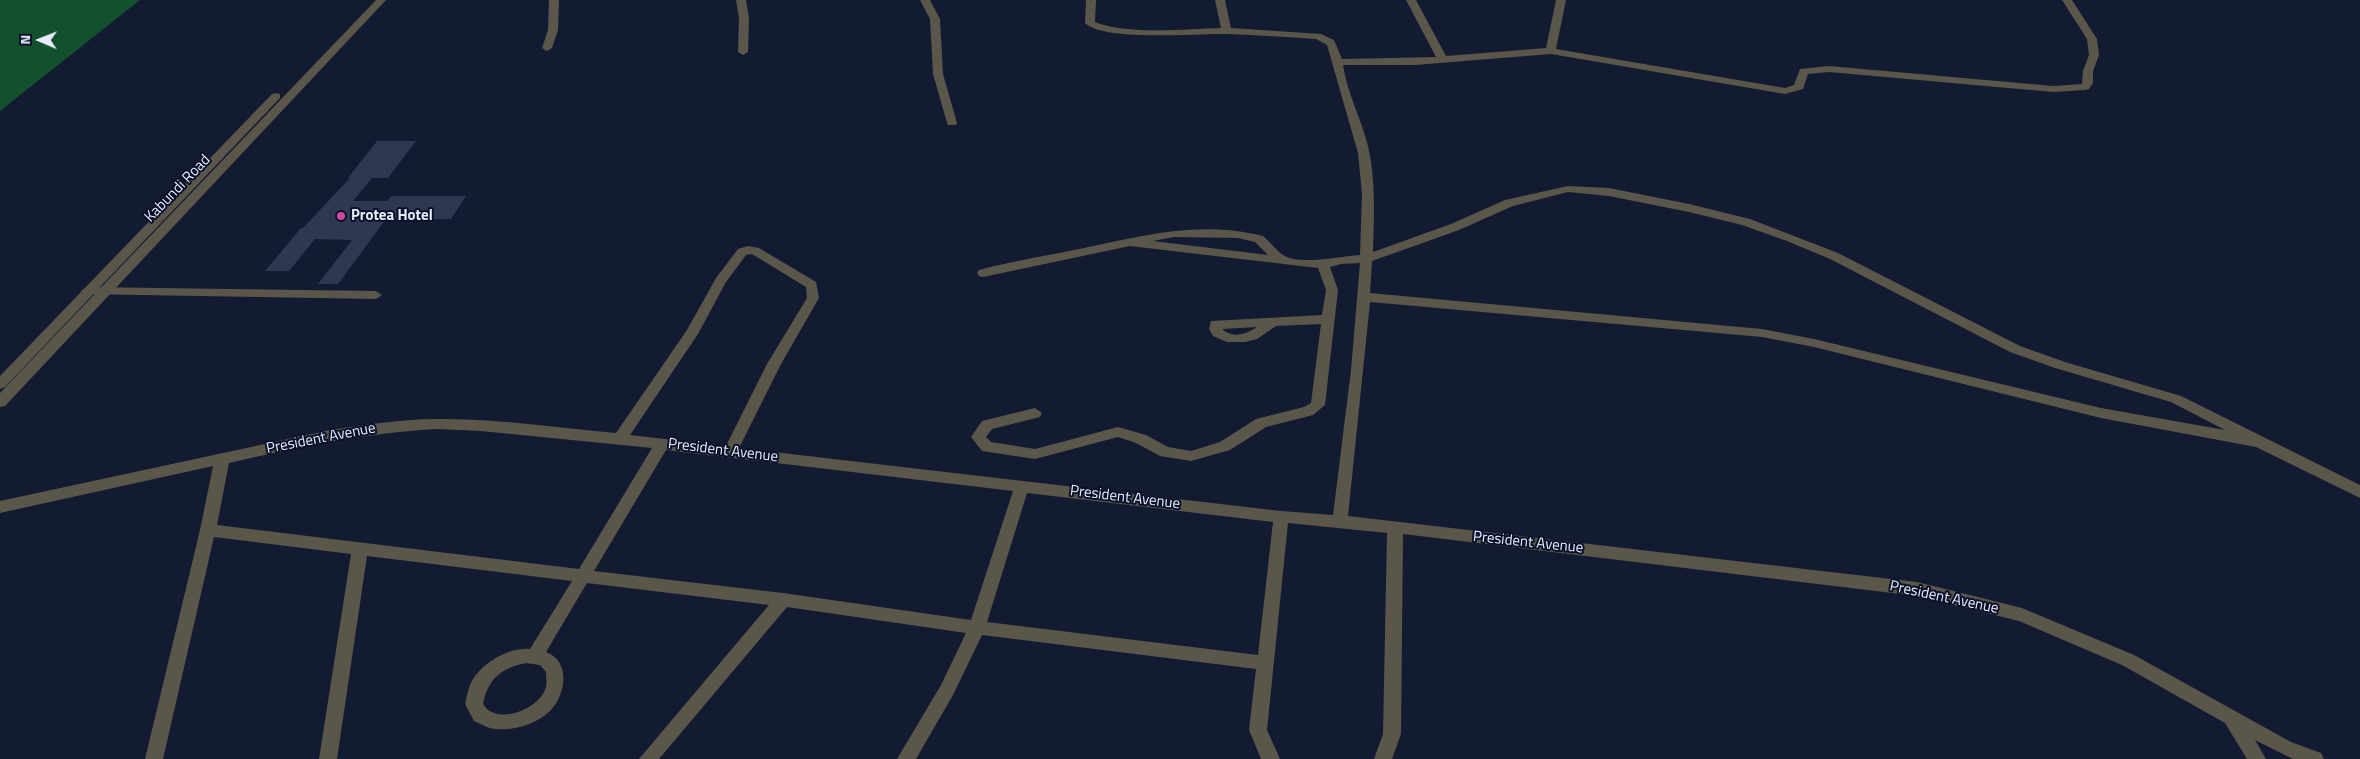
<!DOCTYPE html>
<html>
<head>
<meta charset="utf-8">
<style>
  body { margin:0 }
  #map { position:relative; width:2360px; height:759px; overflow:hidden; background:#131b32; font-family:"Titillium Web",sans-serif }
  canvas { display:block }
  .north { position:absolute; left:15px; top:15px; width:50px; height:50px; -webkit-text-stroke:4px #0a1128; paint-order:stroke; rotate:271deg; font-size:14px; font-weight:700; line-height:20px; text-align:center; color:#e6edfe }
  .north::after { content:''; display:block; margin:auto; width:18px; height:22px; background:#e6edfe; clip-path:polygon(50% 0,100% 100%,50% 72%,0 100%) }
</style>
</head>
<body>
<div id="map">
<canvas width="2360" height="759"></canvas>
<div class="north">N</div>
</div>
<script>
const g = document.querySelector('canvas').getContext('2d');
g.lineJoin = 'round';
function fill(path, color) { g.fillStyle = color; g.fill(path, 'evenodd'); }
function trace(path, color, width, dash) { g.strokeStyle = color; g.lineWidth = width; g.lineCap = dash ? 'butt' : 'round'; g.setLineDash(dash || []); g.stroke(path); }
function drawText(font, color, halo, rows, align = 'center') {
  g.font = font + ' "Titillium Web",sans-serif'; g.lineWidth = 4; g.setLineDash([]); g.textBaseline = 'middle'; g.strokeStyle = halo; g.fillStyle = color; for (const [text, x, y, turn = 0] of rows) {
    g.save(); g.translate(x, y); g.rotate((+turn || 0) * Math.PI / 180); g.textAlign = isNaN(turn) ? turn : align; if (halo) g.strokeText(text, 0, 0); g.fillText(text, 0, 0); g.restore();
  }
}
fill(new Path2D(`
  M 0,0 L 140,0 L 0,111 Z`), '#13502e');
fill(new Path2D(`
  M 377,141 L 416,141 L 388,178 L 372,178 L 353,201 L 387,201 L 391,196 L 466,196 L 451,219 L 386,219 L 338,284 L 318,284 L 352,240 L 315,239 L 289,271 L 265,271 L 301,228 L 303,228 L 350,178 L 348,178 Z`), '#2f3853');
fill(new Path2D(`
  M 549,0 L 559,0 L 558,30 L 552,48 L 547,51 L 542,48 L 548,30 Z
  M 736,0 L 746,0 L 749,18 L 748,52 L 743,55 L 738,52 L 739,18 Z
  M 920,0 L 930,0 L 940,19 L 943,74 L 957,123 L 956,125 L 948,125 L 947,123 L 933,74 L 930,19 Z
  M 1086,0 L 1096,0 L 1095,22 C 1126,35 1187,29 1221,28 L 1215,0 L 1225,0 L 1231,28 L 1321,34 L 1334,40 L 1342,59 L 1436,57 L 1406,0 L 1416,0 L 1446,56 L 1546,48 L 1556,0 L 1566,0 L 1556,49 L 1785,88 L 1794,85 L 1800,69 L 1829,66 L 2053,86 L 2082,84 L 2083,71 L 2089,55 L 2087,39 L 2062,0 L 2072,0 L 2097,39 L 2099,55 L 2093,71 L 2093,83 L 2089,89 L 2085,90 L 2053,92 L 1829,72 L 1808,74 L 1803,89 L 1785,94 L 1551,54 L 1415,65 L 1343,65 C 1347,93 1361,118 1368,146 C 1376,180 1374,217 1373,252 L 1451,224 L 1505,200 L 1568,186 L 1609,188 L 1689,204 L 1750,219 L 1838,253 L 2020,346 L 2065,362 L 2181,396 L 2360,485 L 2360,498 L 2256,447 L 2101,418 L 1814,347 L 1762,337 L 1370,302 L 1348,516 L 1917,582 L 2022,608 L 2134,655 L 2291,742 L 2321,753 L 2324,759 L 2293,759 L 2255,740 L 2266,759 L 2247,759 L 2225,723 L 2122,665 L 2019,621 L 1917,596 L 1403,534 L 1401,734 L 1392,759 L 1374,759 L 1383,734 L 1387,533 L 1288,523 L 1267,730 L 1280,759 L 1261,759 L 1249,730 L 1256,669 L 982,635 L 953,695 L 916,759 L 897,759 L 941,685 L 966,633 L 787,607 L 659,759 L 639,759 L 769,605 L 587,583 L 546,652 C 571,661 566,695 550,711 C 537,724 514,731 496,729 C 489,729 481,724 474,721 L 465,704 C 467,696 468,688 472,681 C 482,663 509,647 530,649 L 572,581 L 367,556 L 337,759 L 319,759 L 351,554 L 214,537 L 163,759 L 145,759 L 200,530 L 213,466 L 0,513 L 0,501 L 330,430 C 365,425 401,419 437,419 C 496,418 557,428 616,433 L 687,330 L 716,278 L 738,249 L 748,246 L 759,248 L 816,282 L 819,298 L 781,364 L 739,448 L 1281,511 L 1333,515 L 1351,370 L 1360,263 L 1341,264 L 1330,267 L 1338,290 L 1325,405 L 1313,415 L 1266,427 L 1230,450 L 1191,461 L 1160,456 L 1136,443 L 1118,437 L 1035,459 L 982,451 L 971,437 L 982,421 L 1035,408 L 1042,413 L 1040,417 L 992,429 L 986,437 L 991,442 L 1035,449 L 1118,427 L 1146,435 L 1168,447 L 1191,451 L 1220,442 L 1256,419 L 1304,407 L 1311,403 L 1321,324 L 1276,326 L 1257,339 L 1245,342 L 1227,342 L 1213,336 L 1209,329 L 1211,321 L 1322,315 L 1326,290 L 1318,268 L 1130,246 L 983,277 L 979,276 L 977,273 L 979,270 C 1012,261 1046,256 1079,249 C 1143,236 1198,220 1263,236 C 1270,242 1276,250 1283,255 C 1299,266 1341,256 1360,255 L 1362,194 L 1358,153 L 1327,45 L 1316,39 C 1287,37 1257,35 1228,34 C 1199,33 1104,42 1085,23 ZM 1568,192 L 1609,196 L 1689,212 L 1742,225 L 1787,241 L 1830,259 L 2010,352 L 2055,368 L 2171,402 L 2225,430 L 2101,408 L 1814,339 L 1762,329 L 1370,293 L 1372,261 L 1459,230 L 1513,206 ZM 1174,237 L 1238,238 L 1255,242 L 1268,255 L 1153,241 ZM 752,254 L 806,287 L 807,298 L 767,364 L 726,446 L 630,435 L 698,334 L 726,282 L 746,255 ZM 1257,327 C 1247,334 1232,339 1222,329 ZM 437,429 L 481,431 L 652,448 L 579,569 L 217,525 L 229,463 C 300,447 364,433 437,429 ZM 666,450 L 1013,491 L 971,620 L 783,593 L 594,571 ZM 1027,493 L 1273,522 L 1258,655 L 987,622 ZM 526,663 L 540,665 L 546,672 C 546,676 547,683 546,687 C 540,710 495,726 483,704 C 488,679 501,668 526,663 Z
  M 87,287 L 376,291 L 382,295 L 376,299 L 82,294 L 81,291 Z`), '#5a5649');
fill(new Path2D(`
  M 376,0 L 386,0 L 5,406 L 0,407 L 0,393 Z
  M 276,93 L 280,94 L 280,98 L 5,387 L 0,389 L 0,376 L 272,94 Z`), '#5a5649');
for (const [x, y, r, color] of [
  [341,216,5,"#d1479c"]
]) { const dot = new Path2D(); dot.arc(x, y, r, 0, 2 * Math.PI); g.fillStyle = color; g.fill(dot); trace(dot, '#0a1128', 2); }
drawText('15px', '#e6edfe', '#0a1128', [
  ["Kabundi Road",178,189,-46],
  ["President Avenue",321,439,-11],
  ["President Avenue",723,451,7],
  ["President Avenue",1125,498,7],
  ["President Avenue",1528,543,6],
  ["President Avenue",1944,598,12]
]);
drawText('bold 15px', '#e6edfe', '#0a1128', [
  ["Protea Hotel",351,216]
], 'left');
</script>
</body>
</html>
